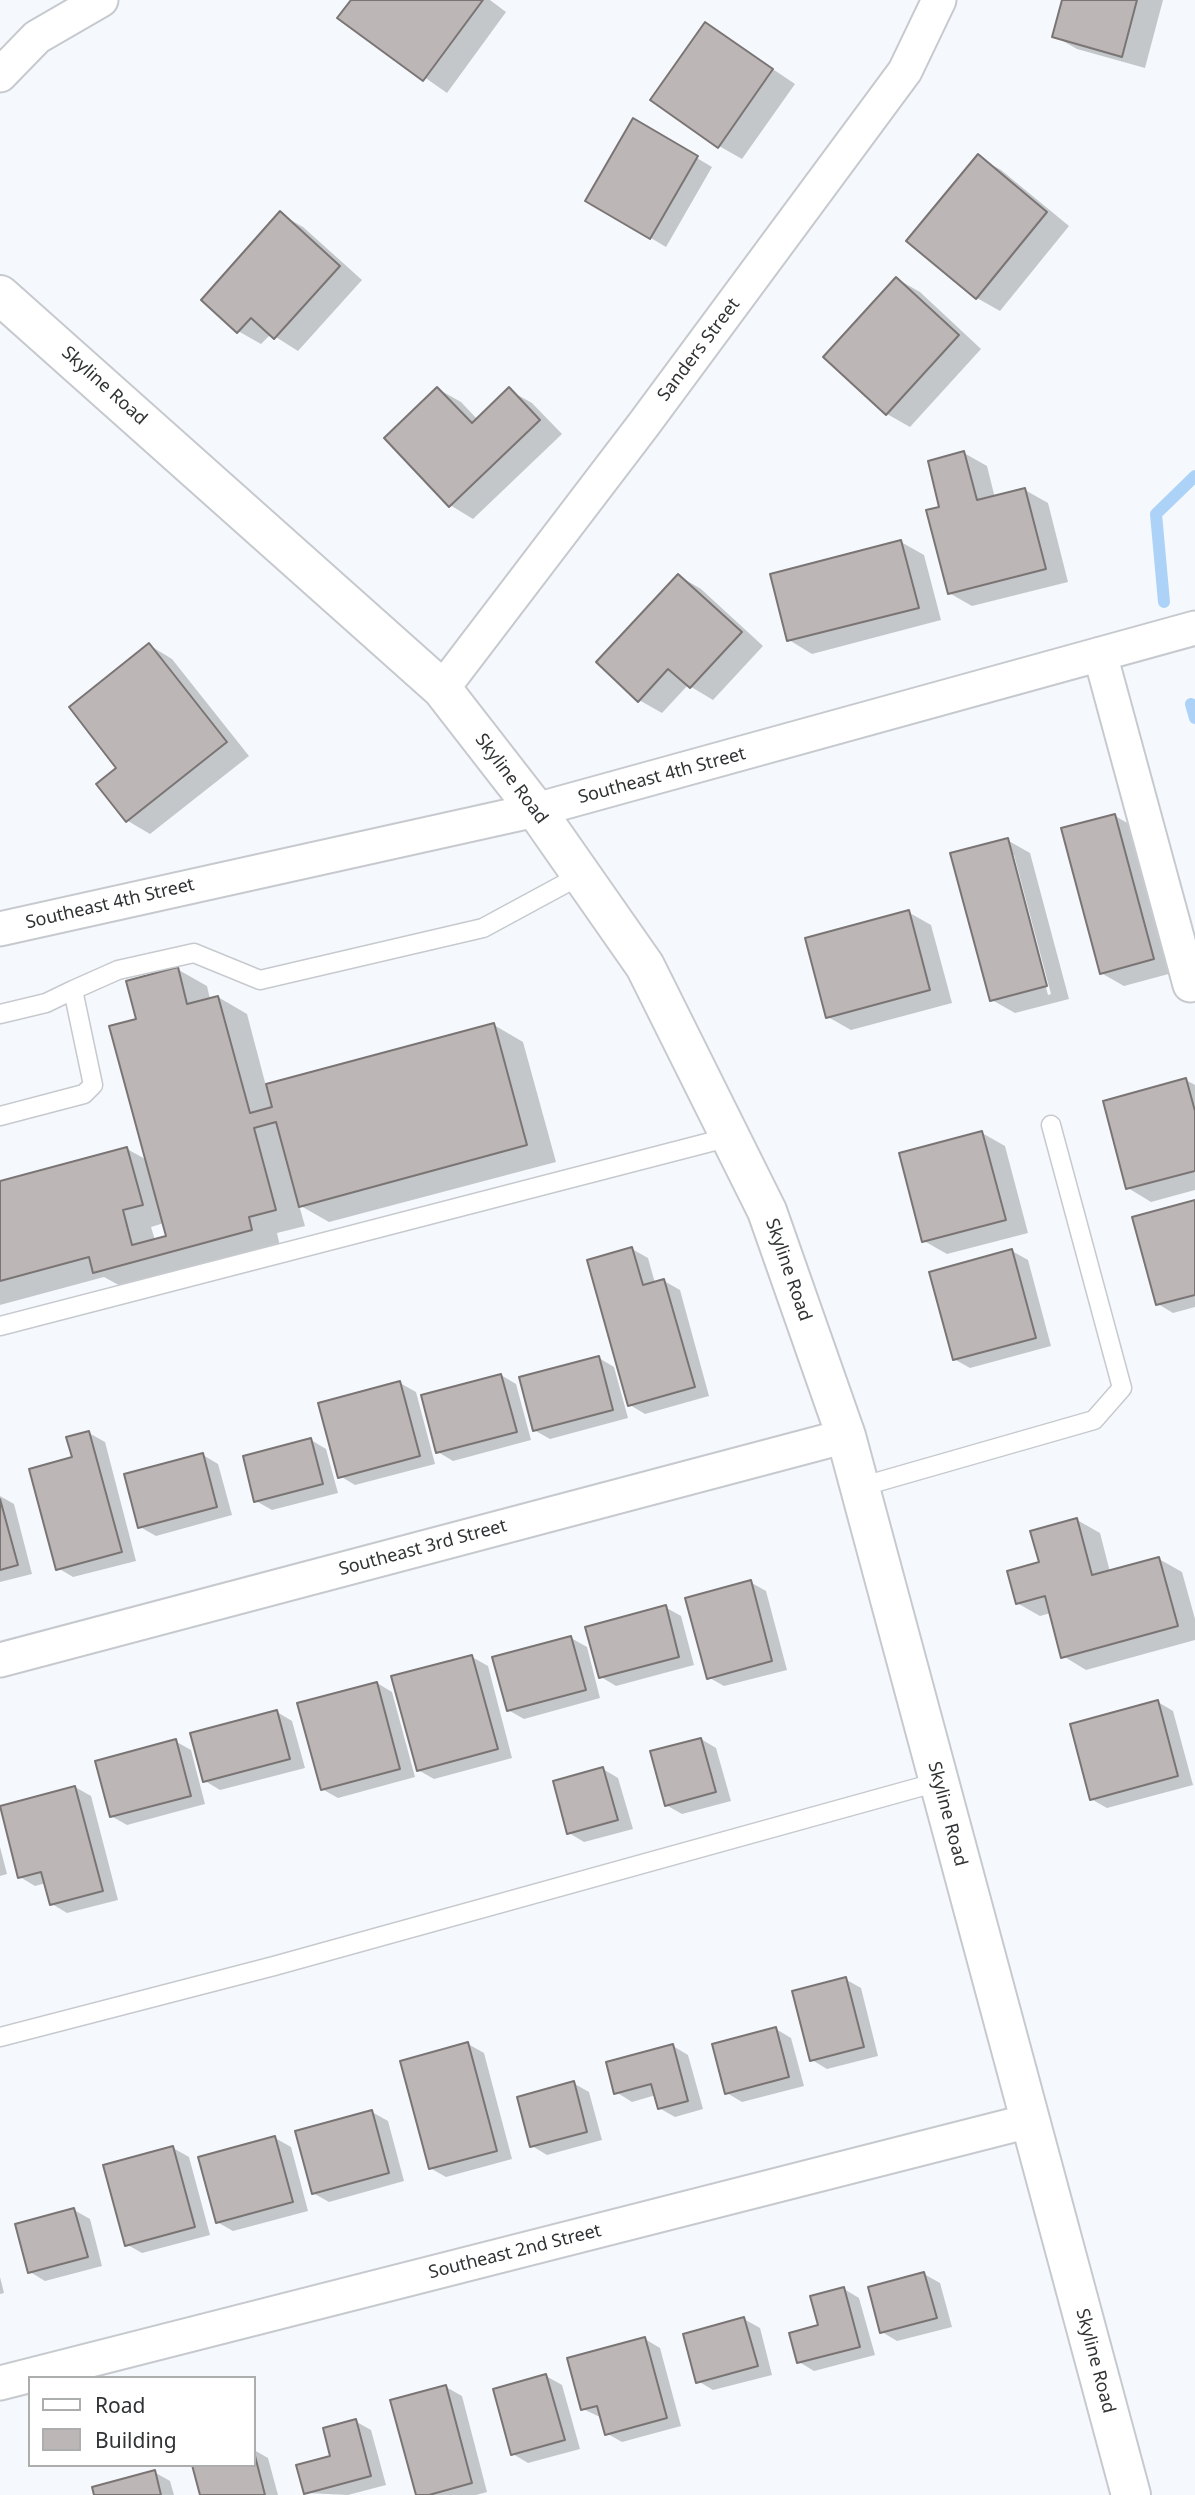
<!DOCTYPE html>
<html>
<head>
<meta charset="utf-8">
<style>
  body { margin:0 }
  #map { position:relative; width:1195px; height:2495px; overflow:hidden; background:#f5f9fd; font-family:"Noto Sans",sans-serif }
  canvas { display:block }
  .legend { position:absolute; left:28px; top:2376px; width:228px; height:91px; box-sizing:border-box; background:#fff; border:2px solid #acadad; margin:0; padding:9px 12px; list-style:none; font-size:21px; color:#303233 }
  .legend li { display:flex; align-items:center; gap:14px; height:35px }
  .legend b { width:35px; border:2px solid #acadad }
</style>
</head>
<body>
<div id="map">
<canvas width="1195" height="2495"></canvas>
<ul class="legend">
<li><b style="height:9px;background:#fff"></b>Road</li>
<li><b style="height:19px;background:#bcb6b6"></b>Building</li>
</ul>
</div>
<script>
const g = document.querySelector('canvas').getContext('2d');
g.lineJoin = 'round';
function fill(path, color) { g.fillStyle = color; g.fill(path, 'evenodd'); }
function trace(path, color, width, dash) { g.strokeStyle = color; g.lineWidth = width; g.lineCap = dash ? 'butt' : 'round'; g.setLineDash(dash || []); g.stroke(path); }
function drawText(font, color, halo, rows, align = 'center') {
  g.font = font + ' "Noto Sans",sans-serif'; g.lineWidth = 5; g.setLineDash([]); g.textBaseline = 'middle'; g.strokeStyle = halo; g.fillStyle = color; for (const [text, x, y, turn = 0] of rows) {
    g.save(); g.translate(x, y); g.rotate((+turn || 0) * Math.PI / 180); g.textAlign = isNaN(turn) ? turn : align; if (halo) g.strokeText(text, 0, 0); g.fillText(text, 0, 0); g.restore();
  }
}
fill(new Path2D(`
  M 353,0 L 490,0 L 506,12 L 447,93 L 340,18 Z
  M 1063,0 L 1163,0 L 1145,68 L 1077,49 L 1054,36 Z
  M 706,24 L 795,84 L 742,159 L 719,146 Z
  M 633,120 L 712,167 L 666,247 L 587,200 Z
  M 978,157 L 1001,170 L 1069,226 L 1000,311 L 977,298 Z
  M 280,214 L 303,227 L 362,280 L 298,351 L 271,334 L 261,344 L 238,331 Z
  M 897,279 L 920,292 L 981,349 L 910,427 L 887,414 L 825,357 Z
  M 438,389 L 461,402 L 478,420 L 509,390 L 532,403 L 562,434 L 473,519 L 450,505 Z
  M 964,453 L 987,466 L 995,498 L 1025,490 L 1048,503 L 1068,582 L 972,606 L 949,593 L 941,508 Z
  M 901,542 L 924,555 L 941,620 L 812,654 L 789,640 Z
  M 679,576 L 701,589 L 763,646 L 713,700 L 688,685 L 662,713 L 639,700 Z
  M 149,645 L 172,659 L 249,756 L 150,834 L 128,821 L 98,784 L 119,768 Z
  M 1115,816 L 1138,829 L 1176,972 L 1124,986 L 1101,973 Z
  M 1007,840 L 1030,853 L 1069,999 L 1015,1013 L 992,1000 ZM 1011,855 L 1014,855 L 1051,994 L 1048,995 Z
  M 908,912 L 931,925 L 952,1003 L 851,1030 L 828,1017 Z
  M 177,969 L 207,986 L 210,999 L 218,997 L 247,1014 L 266,1086 L 494,1025 L 523,1042 L 556,1162 L 329,1222 L 299,1205 L 305,1226 L 277,1233 L 280,1246 L 124,1288 L 104,1277 L 0,1305 L 0,1183 L 127,1149 L 147,1160 L 139,1020 ZM 164,1223 L 168,1237 L 155,1240 L 151,1227 Z
  M 1186,1080 L 1195,1085 L 1195,1190 L 1151,1202 L 1128,1188 Z
  M 982,1133 L 1005,1146 L 1028,1233 L 947,1254 L 924,1241 Z
  M 1195,1202 L 1195,1307 L 1173,1313 L 1158,1304 Z
  M 632,1249 L 648,1258 L 655,1283 L 664,1281 L 680,1290 L 709,1396 L 645,1414 L 630,1405 Z
  M 1012,1251 L 1028,1260 L 1051,1346 L 970,1368 L 954,1359 Z
  M 599,1358 L 614,1367 L 628,1418 L 550,1439 L 534,1430 Z
  M 501,1375 L 516,1384 L 531,1440 L 453,1461 L 438,1452 Z
  M 400,1383 L 416,1392 L 435,1464 L 355,1485 L 340,1476 Z
  M 89,1433 L 105,1442 L 136,1561 L 73,1577 L 58,1568 Z
  M 311,1440 L 326,1449 L 338,1493 L 272,1510 L 256,1501 Z
  M 203,1455 L 218,1464 L 232,1515 L 156,1536 L 140,1527 Z
  M 0,1496 L 14,1504 L 32,1574 L 0,1582 Z
  M 1077,1520 L 1100,1533 L 1110,1572 L 1159,1559 L 1182,1572 L 1195,1619 L 1195,1640 L 1086,1670 L 1063,1656 L 1051,1613 L 1040,1616 L 1017,1603 L 1041,1564 Z
  M 750,1582 L 766,1591 L 787,1670 L 724,1686 L 708,1677 Z
  M 665,1607 L 681,1616 L 694,1665 L 616,1686 L 601,1677 Z
  M 571,1638 L 587,1647 L 600,1698 L 524,1719 L 508,1710 Z
  M 472,1657 L 488,1666 L 512,1758 L 434,1779 L 418,1770 Z
  M 377,1683 L 392,1692 L 415,1777 L 338,1798 L 322,1789 Z
  M 1158,1702 L 1173,1711 L 1193,1785 L 1107,1808 L 1091,1799 Z
  M 277,1712 L 292,1721 L 305,1768 L 220,1790 L 205,1781 Z
  M 701,1739 L 716,1748 L 731,1801 L 682,1814 L 666,1805 Z
  M 175,1741 L 191,1750 L 205,1804 L 127,1825 L 111,1816 Z
  M 603,1769 L 618,1778 L 633,1829 L 584,1842 L 569,1833 Z
  M 75,1787 L 91,1796 L 118,1900 L 67,1913 L 52,1904 L 46,1883 L 35,1886 L 20,1877 Z
  M 0,1847 L 7,1874 L 0,1876 Z
  M 845,1979 L 861,1988 L 878,2056 L 827,2069 L 812,2060 Z
  M 776,2029 L 791,2038 L 804,2086 L 742,2102 L 727,2093 Z
  M 468,2044 L 484,2053 L 512,2159 L 446,2177 L 430,2168 Z
  M 673,2046 L 688,2055 L 703,2109 L 675,2117 L 659,2108 L 656,2095 L 632,2102 L 616,2092 Z
  M 573,2083 L 589,2092 L 602,2140 L 547,2155 L 532,2146 Z
  M 372,2112 L 388,2121 L 404,2181 L 329,2202 L 313,2193 Z
  M 275,2138 L 291,2147 L 308,2211 L 233,2231 L 217,2222 Z
  M 173,2148 L 189,2157 L 210,2235 L 142,2253 L 126,2244 Z
  M 74,2210 L 90,2219 L 102,2266 L 45,2281 L 30,2272 Z
  M 924,2274 L 940,2283 L 952,2327 L 897,2341 L 882,2332 Z
  M 0,2277 L 4,2293 L 0,2294 Z
  M 844,2289 L 859,2298 L 875,2355 L 814,2371 L 799,2362 Z
  M 744,2319 L 760,2328 L 772,2375 L 713,2390 L 698,2381 Z
  M 645,2339 L 660,2348 L 681,2426 L 622,2442 L 606,2433 L 602,2418 L 583,2409 Z
  M 546,2376 L 562,2385 L 580,2449 L 528,2463 L 513,2454 Z
  M 446,2387 L 462,2396 L 487,2492 L 476,2495 L 417,2495 Z
  M 355,2421 L 371,2430 L 386,2485 L 348,2495 L 306,2493 Z
  M 254,2450 L 268,2458 L 278,2495 L 202,2495 L 254,2465 Z
  M 154,2472 L 170,2481 L 174,2495 L 96,2495 Z`), '#0003');
trace(new Path2D(`
  M 1164,602 L 1156,514 L 1195,476
  M 1191,704 L 1195,718`), '#acd2f7', 12);
const building = new Path2D(`
  M 351,0 L 483,0 L 423,81 L 337,18 Z
  M 1062,0 L 1137,0 L 1122,57 L 1052,37 Z
  M 705,22 L 773,69 L 718,148 L 650,100 Z
  M 633,118 L 698,156 L 650,239 L 585,201 Z
  M 978,154 L 1047,212 L 976,299 L 906,241 Z
  M 280,211 L 340,266 L 274,339 L 251,318 L 237,333 L 201,300 Z
  M 896,277 L 959,335 L 886,415 L 823,357 Z
  M 437,387 L 472,423 L 509,387 L 540,420 L 449,507 L 384,438 Z
  M 964,451 L 977,500 L 1025,488 L 1046,569 L 948,594 L 926,510 L 939,507 L 928,461 Z
  M 901,540 L 919,608 L 787,641 L 770,574 Z
  M 678,574 L 742,632 L 690,688 L 668,669 L 638,702 L 596,662 Z
  M 149,643 L 227,742 L 126,822 L 96,784 L 116,768 L 69,707 Z
  M 1115,814 L 1154,959 L 1100,974 L 1061,828 Z
  M 1008,838 L 1047,986 L 990,1001 L 950,853 Z
  M 909,910 L 930,990 L 826,1018 L 805,938 Z
  M 178,967 L 187,1004 L 218,996 L 250,1113 L 272,1107 L 266,1084 L 494,1023 L 527,1145 L 299,1207 L 276,1122 L 254,1128 L 276,1210 L 249,1217 L 252,1230 L 93,1273 L 89,1257 L 0,1281 L 0,1181 L 127,1147 L 143,1205 L 123,1210 L 132,1245 L 166,1236 L 109,1026 L 136,1019 L 126,981 Z
  M 1186,1078 L 1195,1111 L 1195,1171 L 1126,1189 L 1103,1101 Z
  M 982,1131 L 1006,1220 L 922,1242 L 899,1153 Z
  M 1195,1200 L 1195,1295 L 1156,1305 L 1132,1217 Z
  M 632,1247 L 643,1285 L 664,1279 L 695,1387 L 628,1406 L 587,1260 Z
  M 1012,1249 L 1036,1338 L 953,1360 L 929,1272 Z
  M 599,1356 L 613,1410 L 533,1431 L 519,1377 Z
  M 501,1374 L 517,1432 L 436,1453 L 421,1395 Z
  M 400,1381 L 420,1456 L 338,1478 L 318,1403 Z
  M 89,1431 L 122,1552 L 56,1570 L 29,1469 L 72,1457 L 66,1437 Z
  M 311,1438 L 323,1484 L 254,1502 L 243,1456 Z
  M 203,1453 L 217,1507 L 138,1528 L 124,1474 Z
  M 0,1499 L 18,1565 L 0,1570 Z
  M 1077,1518 L 1092,1575 L 1159,1557 L 1178,1626 L 1061,1658 L 1045,1596 L 1016,1604 L 1007,1571 L 1039,1562 L 1030,1531 Z
  M 751,1580 L 772,1661 L 707,1679 L 685,1598 Z
  M 666,1605 L 679,1657 L 599,1678 L 585,1627 Z
  M 571,1636 L 586,1690 L 507,1711 L 492,1657 Z
  M 472,1655 L 498,1749 L 417,1771 L 391,1676 Z
  M 377,1682 L 400,1769 L 321,1790 L 297,1703 Z
  M 1158,1700 L 1178,1776 L 1090,1800 L 1070,1724 Z
  M 277,1710 L 290,1759 L 203,1782 L 190,1733 Z
  M 701,1738 L 716,1792 L 665,1806 L 650,1751 Z
  M 176,1739 L 191,1796 L 110,1817 L 95,1761 Z
  M 603,1767 L 618,1820 L 567,1834 L 553,1781 Z
  M 75,1786 L 103,1891 L 50,1905 L 41,1872 L 18,1878 L 0,1806 Z
  M 846,1977 L 864,2047 L 810,2061 L 792,1991 Z
  M 776,2027 L 789,2077 L 725,2094 L 712,2044 Z
  M 468,2042 L 497,2151 L 429,2169 L 400,2061 Z
  M 673,2044 L 688,2101 L 658,2109 L 651,2084 L 614,2094 L 606,2062 Z
  M 574,2081 L 587,2132 L 530,2147 L 517,2097 Z
  M 372,2110 L 389,2173 L 312,2194 L 295,2131 Z
  M 275,2136 L 293,2202 L 216,2223 L 198,2157 Z
  M 173,2146 L 195,2227 L 125,2246 L 103,2165 Z
  M 74,2208 L 88,2257 L 28,2273 L 15,2224 Z
  M 924,2272 L 937,2318 L 880,2333 L 868,2287 Z
  M 844,2287 L 860,2347 L 797,2363 L 789,2333 L 818,2325 L 810,2296 Z
  M 744,2317 L 758,2366 L 696,2383 L 683,2334 Z
  M 645,2337 L 667,2418 L 605,2435 L 597,2406 L 581,2410 L 567,2358 Z
  M 546,2374 L 565,2440 L 511,2455 L 493,2389 Z
  M 446,2385 L 472,2483 L 429,2495 L 416,2495 L 390,2400 Z
  M 356,2419 L 371,2476 L 304,2494 L 296,2465 L 330,2456 L 323,2428 Z
  M 254,2452 L 265,2495 L 200,2495 L 192,2465 L 254,2465 Z
  M 155,2470 L 161,2495 L 94,2495 L 92,2487 Z`);
fill(building, '#bcb6b6');
trace(building, '#7a7574', 2);
const service = new Path2D(`
  M 0,1014 L 46,1003 L 73,990
  M 0,1116 L 84,1094 L 93,1085 L 73,990 L 118,970 L 194,953 L 260,980 L 483,928 L 581,875
  M 0,1326 L 730,1137
  M 860,1487 L 1094,1420 L 1122,1388 L 1051,1125
  M 0,2037 L 274,1966 L 938,1782`);
const minor = new Path2D(`
  M 0,75 L 37,37 L 101,0
  M 1100,654 L 1190,985
  M 442,689 L 644,424 L 905,71 L 939,0
  M 0,929 L 536,810 L 1195,628
  M 0,1660 L 846,1436
  M 0,2383 L 1029,2121`);
const tertiary = new Path2D(`
  M 0,295 L 442,689 L 536,810 L 645,966 L 767,1211 L 846,1436 L 1131,2495`);
trace(service, '#c6cace', 21);
trace(minor, '#c6cace', 37);
trace(tertiary, '#c6cace', 42);
trace(service, '#fff', 18);
trace(minor, '#fff', 33);
trace(tertiary, '#fff', 38);
drawText('18px', '#303233', '#fff', [
  ["Sanders Street",699,350,-53],
  ["Skyline Road",104,386,42],
  ["Southeast 4th Street",662,776,-15],
  ["Skyline Road",511,779,53],
  ["Southeast 4th Street",110,904,-13],
  ["Skyline Road",788,1270,71],
  ["Southeast 3rd Street",423,1548,-15],
  ["Skyline Road",947,1814,75],
  ["Southeast 2nd Street",515,2252,-14],
  ["Skyline Road",1095,2361,75]
]);
</script>
</body>
</html>
